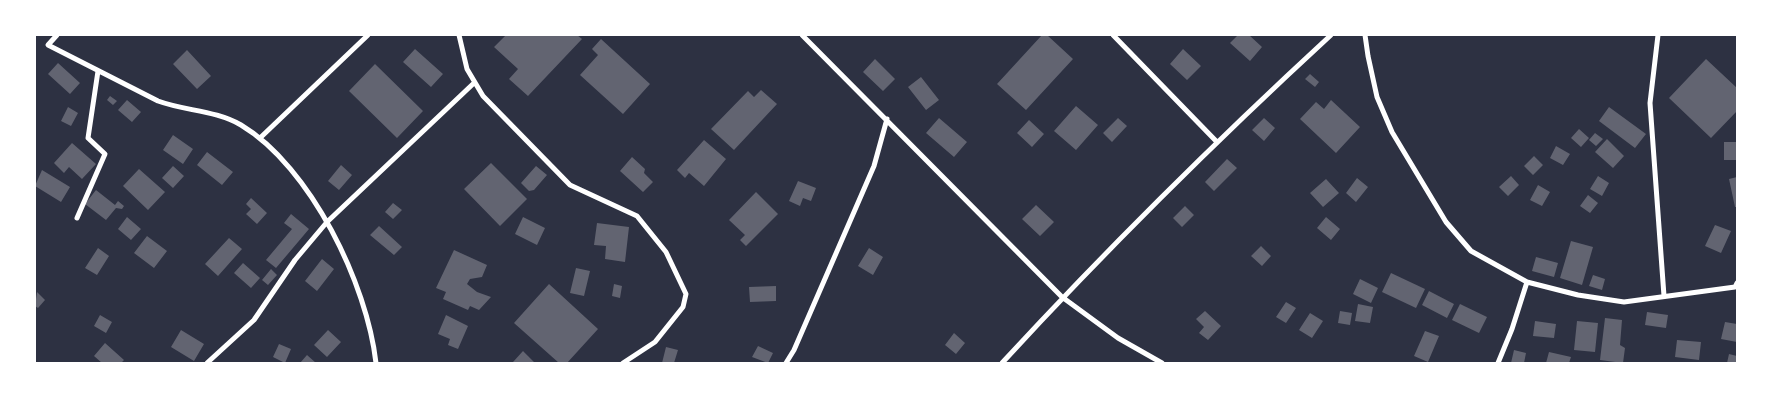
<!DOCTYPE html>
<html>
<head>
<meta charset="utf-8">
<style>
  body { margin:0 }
  #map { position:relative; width:1772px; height:398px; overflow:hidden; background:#2d3142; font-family:"PT Sans",sans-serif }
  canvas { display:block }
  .frame { position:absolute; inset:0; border:36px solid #fff; pointer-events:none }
</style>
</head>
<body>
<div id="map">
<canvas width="1772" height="398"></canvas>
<div class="frame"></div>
</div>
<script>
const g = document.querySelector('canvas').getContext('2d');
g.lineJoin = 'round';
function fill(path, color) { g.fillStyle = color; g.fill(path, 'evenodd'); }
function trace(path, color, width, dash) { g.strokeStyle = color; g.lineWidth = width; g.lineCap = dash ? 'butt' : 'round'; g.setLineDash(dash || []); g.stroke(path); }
fill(new Path2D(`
  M 506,35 L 577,35 L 582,39 L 528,96 L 509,79 L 518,69 L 494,47 Z
  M 1042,35 L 1047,35 L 1073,59 L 1026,110 L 997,84 Z
  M 1238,35 L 1249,35 L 1262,47 L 1250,61 L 1230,43 Z
  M 601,39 L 650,84 L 623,114 L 580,75 L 598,55 L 592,49 Z
  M 415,49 L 443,74 L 431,87 L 403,62 Z
  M 1183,49 L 1201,66 L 1187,80 L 1170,64 Z
  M 187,50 L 211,76 L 197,89 L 173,64 Z
  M 875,59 L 895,79 L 883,91 L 863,72 Z
  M 1706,59 L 1737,88 L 1737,111 L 1711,138 L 1669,98 Z
  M 58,63 L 80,83 L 70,94 L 48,74 Z
  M 375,64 L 423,111 L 397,138 L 349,91 Z
  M 1310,74 L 1319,82 L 1315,87 L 1305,79 Z
  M 921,77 L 939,100 L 926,110 L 908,87 Z
  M 761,90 L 777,104 L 734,150 L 711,129 L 748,91 L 754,97 Z
  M 110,96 L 117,101 L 113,105 L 107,100 Z
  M 127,100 L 141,112 L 132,122 L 118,110 Z
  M 1331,100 L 1360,127 L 1336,153 L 1300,119 L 1316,102 L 1324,109 Z
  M 1076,106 L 1098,125 L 1076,150 L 1054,131 Z
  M 68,107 L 78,113 L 71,126 L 61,121 Z
  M 1609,107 L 1646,134 L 1635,148 L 1599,121 Z
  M 939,118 L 967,142 L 954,157 L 926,133 Z
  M 1118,118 L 1127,126 L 1112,142 L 1103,133 Z
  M 1264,118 L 1275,128 L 1264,141 L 1252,130 Z
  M 1029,120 L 1044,134 L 1032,147 L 1017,133 Z
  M 1579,129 L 1589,138 L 1581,147 L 1571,138 Z
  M 1595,133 L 1603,139 L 1596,146 L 1589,140 Z
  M 173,135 L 193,149 L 183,164 L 163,150 Z
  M 1607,139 L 1624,156 L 1613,168 L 1595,152 Z
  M 704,140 L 726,159 L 704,186 L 689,173 L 685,178 L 677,170 Z
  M 1724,142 L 1737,142 L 1737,160 L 1724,160 Z
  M 72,143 L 96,164 L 82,179 L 69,167 L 64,173 L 54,163 Z
  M 1556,146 L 1570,154 L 1563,165 L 1550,158 Z
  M 207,152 L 233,172 L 222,185 L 197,165 Z
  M 1534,156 L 1543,165 L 1533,175 L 1524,166 Z
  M 632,157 L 645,169 L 644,173 L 653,182 L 643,192 L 620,171 Z
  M 1227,159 L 1237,168 L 1214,191 L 1205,182 Z
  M 491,163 L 527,199 L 500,226 L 464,189 Z
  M 341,165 L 352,175 L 339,190 L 328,181 Z
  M 173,166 L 184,176 L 173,188 L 162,178 Z
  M 536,166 L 547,175 L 534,190 L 529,191 L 521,183 Z
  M 139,169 L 165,192 L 148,210 L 123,186 Z
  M 42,170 L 70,187 L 61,202 L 35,186 Z
  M 1511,176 L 1519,185 L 1508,196 L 1499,187 Z
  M 1598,176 L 1609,183 L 1602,196 L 1590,189 Z
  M 1737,177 L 1737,207 L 1735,207 L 1729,179 Z
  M 1357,178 L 1368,187 L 1356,202 L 1346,193 Z
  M 1326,179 L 1339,193 L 1323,207 L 1310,193 Z
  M 798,181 L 816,188 L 811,201 L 803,198 L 800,206 L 789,201 Z
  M 1538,185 L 1550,192 L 1542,206 L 1530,200 Z
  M 96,190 L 115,205 L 118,201 L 124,206 L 122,209 L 116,208 L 106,220 L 85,204 Z
  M 756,192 L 778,214 L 746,246 L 740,240 L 745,235 L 729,220 Z
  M 1588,195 L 1598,203 L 1590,213 L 1580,206 Z
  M 251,198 L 267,213 L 257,224 L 246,214 L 251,209 L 246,204 Z
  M 393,203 L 402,210 L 393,219 L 385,212 Z
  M 1036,205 L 1054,222 L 1040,236 L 1022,219 Z
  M 1185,206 L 1194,215 L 1182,227 L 1173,218 Z
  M 291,214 L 309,229 L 276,268 L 266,260 L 292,229 L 284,223 Z
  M 127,217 L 141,229 L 131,240 L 118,229 Z
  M 523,217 L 545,228 L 537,245 L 515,234 Z
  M 1326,217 L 1340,229 L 1331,240 L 1317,228 Z
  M 597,223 L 629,227 L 625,262 L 605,259 L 606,246 L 594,245 Z
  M 1715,225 L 1731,231 L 1721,253 L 1705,246 Z
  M 379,226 L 402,247 L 394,255 L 370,235 Z
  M 147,236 L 167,251 L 154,268 L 134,253 Z
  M 229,238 L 242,249 L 218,276 L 205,264 Z
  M 1571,241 L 1593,247 L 1582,285 L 1560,278 Z
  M 1261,246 L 1271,256 L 1262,266 L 1251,256 Z
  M 98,248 L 109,256 L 97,275 L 85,268 Z
  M 869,248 L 883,257 L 873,275 L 858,266 Z
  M 454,250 L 487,265 L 482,277 L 470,279 L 467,284 L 477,292 L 491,297 L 479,310 L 470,306 L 468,310 L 443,299 L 446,292 L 436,288 Z
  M 1536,257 L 1558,263 L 1554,277 L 1532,271 Z
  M 322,259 L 334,269 L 317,291 L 305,281 Z
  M 243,263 L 260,278 L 251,288 L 234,273 Z
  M 576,268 L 590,271 L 584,296 L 570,293 Z
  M 271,269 L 277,275 L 268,285 L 262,280 Z
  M 1391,273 L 1425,289 L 1416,308 L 1382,292 Z
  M 1593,275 L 1605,279 L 1602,290 L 1589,286 Z
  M 1360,279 L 1378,288 L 1371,303 L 1353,294 Z
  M 549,284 L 598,329 L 567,363 L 559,363 L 514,323 Z
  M 614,284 L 622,286 L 620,298 L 612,296 Z
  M 776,286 L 776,301 L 750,302 L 749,287 Z
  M 1429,291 L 1454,304 L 1447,318 L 1422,305 Z
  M 37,292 L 45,300 L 38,308 L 35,306 Z
  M 1286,302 L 1296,308 L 1286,323 L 1276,317 Z
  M 1358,304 L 1373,307 L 1370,323 L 1355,321 Z
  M 1460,304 L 1487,317 L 1479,333 L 1452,320 Z
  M 1205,311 L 1221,326 L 1208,340 L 1199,333 L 1204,327 L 1196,319 Z
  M 1340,311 L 1352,313 L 1350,325 L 1338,323 Z
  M 1647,312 L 1668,315 L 1666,328 L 1645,325 Z
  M 1310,313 L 1323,321 L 1312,338 L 1299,330 Z
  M 100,315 L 112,322 L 106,333 L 94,326 Z
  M 446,315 L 468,326 L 458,349 L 448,345 L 450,339 L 438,334 Z
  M 1605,318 L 1622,320 L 1620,345 L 1625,348 L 1623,363 L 1600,360 Z
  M 1535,321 L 1556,324 L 1554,338 L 1533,336 Z
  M 1577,321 L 1598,323 L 1595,352 L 1574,350 Z
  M 1725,322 L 1737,324 L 1737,342 L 1721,339 Z
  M 181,330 L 204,344 L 194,361 L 171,347 Z
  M 328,330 L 341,342 L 327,357 L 314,345 Z
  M 1425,331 L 1439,336 L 1428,362 L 1414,356 Z
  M 954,333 L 965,343 L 956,354 L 945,345 Z
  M 1677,340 L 1701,342 L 1699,360 L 1675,357 Z
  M 105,343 L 124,360 L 121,363 L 102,363 L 94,356 Z
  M 279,344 L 291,349 L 285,363 L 273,357 Z
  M 758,346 L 773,353 L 768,363 L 752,357 Z
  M 666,347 L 678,350 L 674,363 L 662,363 Z
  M 1514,350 L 1526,353 L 1524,363 L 1511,363 Z
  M 523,351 L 534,362 L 532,363 L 513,362 Z
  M 1549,352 L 1571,357 L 1569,363 L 1546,363 Z
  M 1729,354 L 1737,356 L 1737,363 L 1727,363 Z
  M 307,355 L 316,363 L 300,363 Z`), '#626471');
trace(new Path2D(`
  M 57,35 L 48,45 L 158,101 C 185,111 215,110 241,125 C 311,167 367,284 376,363
  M 459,35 L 467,69 L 483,96 L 570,185 L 637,216 L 666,252 L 686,294 L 683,307 L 655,342 L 623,363
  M 802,35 L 1062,297 L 1118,338 L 1162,363
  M 1113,35 L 1216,141
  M 1365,35 L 1368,56 L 1377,97 L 1392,132 L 1446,222 L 1471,251 L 1527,282
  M 1658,35 L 1650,103 L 1664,296
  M 260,138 L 368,35
  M 77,218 L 105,154 L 88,138 L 98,71
  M 207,363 L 254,320 L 295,260 L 327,222 L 474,83
  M 786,363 L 794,350 L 874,166 L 887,119
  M 1002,363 C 1107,249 1217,140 1331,35
  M 1498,363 L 1512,329 L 1527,282 L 1578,295 L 1624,302 L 1735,287 L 1737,283`), '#fff', 5);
</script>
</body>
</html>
